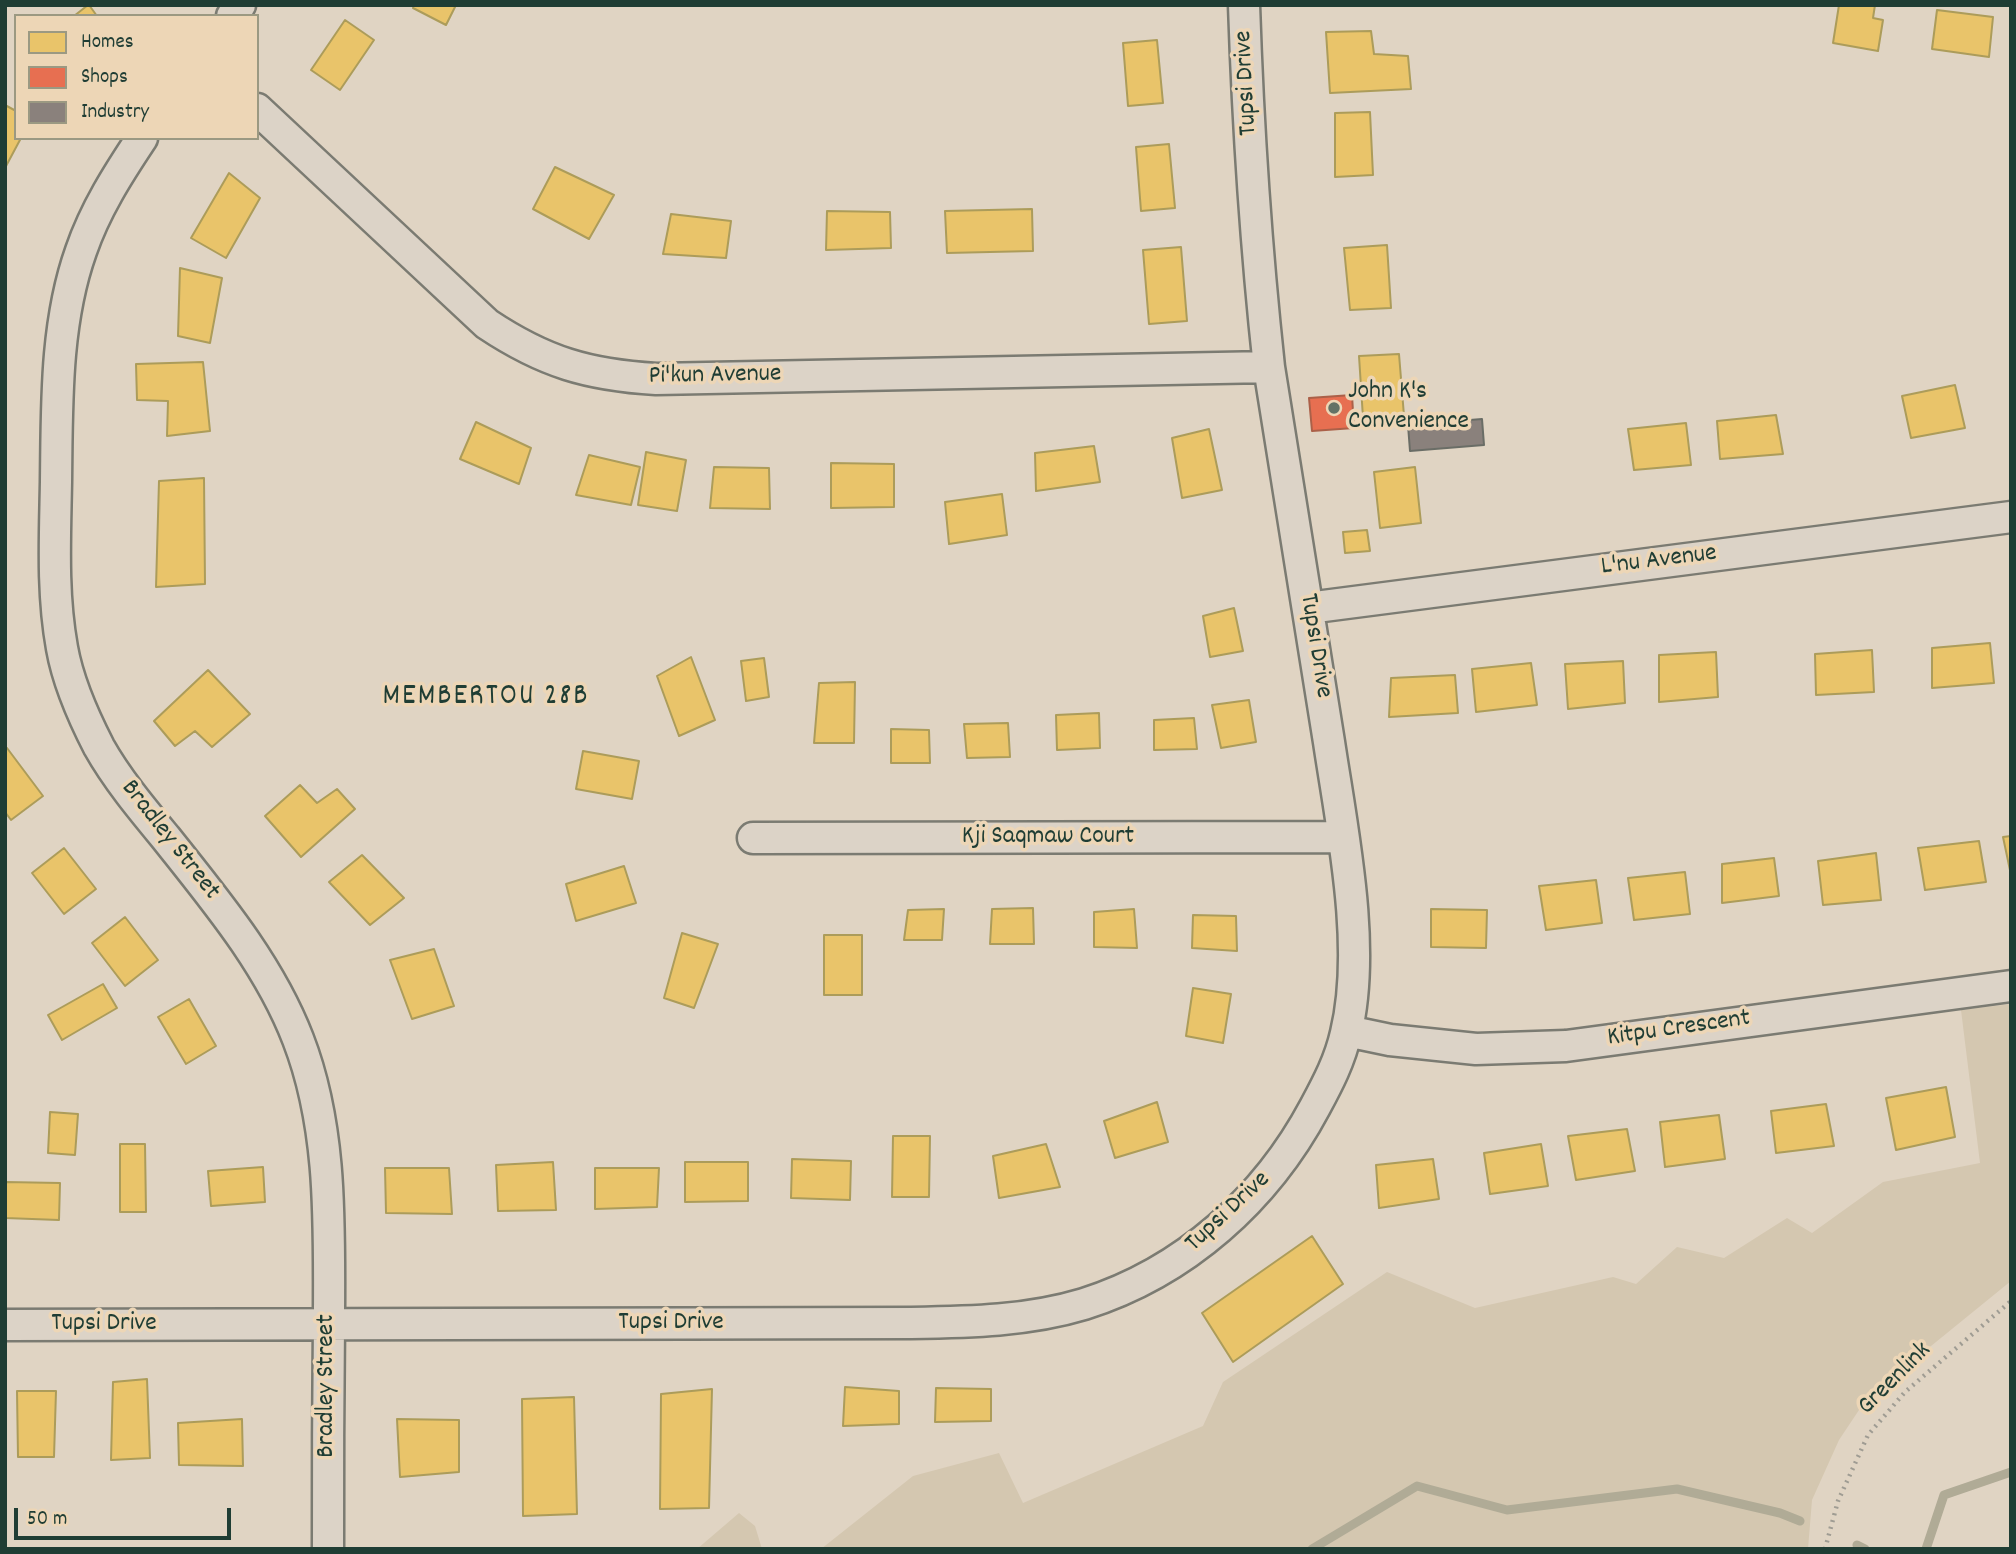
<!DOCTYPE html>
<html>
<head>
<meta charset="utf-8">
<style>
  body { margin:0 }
  #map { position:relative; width:2016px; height:1554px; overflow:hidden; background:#e0d4c3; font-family:Dekko,sans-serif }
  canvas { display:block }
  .frame { position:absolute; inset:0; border:7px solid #1f3d34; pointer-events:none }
  .legend { position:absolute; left:14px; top:14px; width:245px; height:126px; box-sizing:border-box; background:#edd6b6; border:2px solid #9b9982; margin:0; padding:9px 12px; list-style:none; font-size:21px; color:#1f3d34 }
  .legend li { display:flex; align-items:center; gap:14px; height:35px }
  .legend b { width:35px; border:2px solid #9b9982 }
  .scale { position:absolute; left:14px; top:1508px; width:217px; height:32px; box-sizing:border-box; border:4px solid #1f3d34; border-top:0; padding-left:9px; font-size:21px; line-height:24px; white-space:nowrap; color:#1f3d34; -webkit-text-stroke:5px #edd6b6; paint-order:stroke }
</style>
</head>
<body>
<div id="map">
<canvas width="2016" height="1554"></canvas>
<div class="frame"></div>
<ul class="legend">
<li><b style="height:19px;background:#e9c46a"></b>Homes</li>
<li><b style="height:19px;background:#e76f51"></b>Shops</li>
<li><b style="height:19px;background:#8a817c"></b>Industry</li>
</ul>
<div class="scale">50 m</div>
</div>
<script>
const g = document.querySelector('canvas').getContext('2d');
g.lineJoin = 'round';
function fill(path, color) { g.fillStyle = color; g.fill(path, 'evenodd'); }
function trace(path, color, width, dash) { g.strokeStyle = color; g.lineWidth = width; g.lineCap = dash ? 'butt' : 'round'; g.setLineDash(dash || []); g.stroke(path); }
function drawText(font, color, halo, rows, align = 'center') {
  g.font = font + ' Dekko,sans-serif'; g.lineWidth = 7; g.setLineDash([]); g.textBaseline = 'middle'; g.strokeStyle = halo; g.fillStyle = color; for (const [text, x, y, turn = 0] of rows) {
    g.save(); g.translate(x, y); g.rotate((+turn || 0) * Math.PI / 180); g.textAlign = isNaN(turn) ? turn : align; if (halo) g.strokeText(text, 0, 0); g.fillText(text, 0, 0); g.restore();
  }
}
fill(new Path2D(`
  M 2011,1004 L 2011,1281 L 1888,1381 L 1861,1407 L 1839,1440 L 1812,1500 L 1808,1549 L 821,1549 L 913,1476 L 999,1453 L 1023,1503 L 1203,1426 L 1223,1382 L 1387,1272 L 1475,1308 L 1613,1277 L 1636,1284 L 1677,1247 L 1724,1258 L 1787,1218 L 1812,1233 L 1883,1182 L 1980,1163 L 1961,1010 Z
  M 739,1513 L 755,1526 L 762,1549 L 697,1549 Z`), '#d4c7b0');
const homes = new Path2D(`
  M 89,5 L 97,16 L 74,16 L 88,5 Z
  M 414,5 L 456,5 L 446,25 L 413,8 Z
  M 1839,5 L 1875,5 L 1873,18 L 1883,20 L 1878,51 L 1833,43 Z
  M 1937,10 L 1993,17 L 1989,57 L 1932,49 Z
  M 345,20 L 374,40 L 340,90 L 311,70 Z
  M 1371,31 L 1374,54 L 1408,56 L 1411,89 L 1330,93 L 1326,32 Z
  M 1157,40 L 1163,103 L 1128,106 L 1123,43 Z
  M 5,105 L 16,111 L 16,138 L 21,138 L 5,168 Z
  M 1370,112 L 1373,175 L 1335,177 L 1335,113 Z
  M 1169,144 L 1175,208 L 1141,211 L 1136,147 Z
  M 555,167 L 614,195 L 589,239 L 533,209 Z
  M 229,173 L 260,198 L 226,258 L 191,238 Z
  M 1032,209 L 1033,251 L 947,253 L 945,211 Z
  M 827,211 L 890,212 L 891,248 L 826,250 Z
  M 671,214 L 731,221 L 726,258 L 663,254 Z
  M 1387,245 L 1391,308 L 1350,310 L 1344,248 Z
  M 1181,247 L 1187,321 L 1149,324 L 1143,250 Z
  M 180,268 L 222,278 L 210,343 L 178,336 Z
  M 1399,354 L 1404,416 L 1363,418 L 1359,356 Z
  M 203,362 L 210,431 L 167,436 L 168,401 L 137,400 L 136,364 Z
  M 1955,385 L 1965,428 L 1911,438 L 1902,396 Z
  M 1776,415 L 1783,454 L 1720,459 L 1717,421 Z
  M 476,422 L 531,448 L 519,484 L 460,459 Z
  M 1686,423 L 1691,465 L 1634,470 L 1628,429 Z
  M 1209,429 L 1222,490 L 1182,498 L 1172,438 Z
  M 1094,446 L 1100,482 L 1036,491 L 1035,453 Z
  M 646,452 L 686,460 L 677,511 L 638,505 Z
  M 589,455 L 640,467 L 631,505 L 576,495 Z
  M 831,463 L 894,464 L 894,507 L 831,508 Z
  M 714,467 L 769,468 L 770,509 L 710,508 Z
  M 1415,467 L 1421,523 L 1380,528 L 1374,472 Z
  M 204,478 L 205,584 L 156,587 L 159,481 Z
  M 1002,494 L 1007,535 L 949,544 L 945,502 Z
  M 1367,530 L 1370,551 L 1345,553 L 1343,532 Z
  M 1234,608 L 1243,651 L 1210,657 L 1203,616 Z
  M 1990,643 L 1994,683 L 1932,688 L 1932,648 Z
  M 1872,650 L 1874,692 L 1816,695 L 1815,654 Z
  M 1716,652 L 1718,697 L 1659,702 L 1659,655 Z
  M 691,657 L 715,720 L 679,736 L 657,676 Z
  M 764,658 L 769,697 L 746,701 L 741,661 Z
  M 1623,661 L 1625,703 L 1568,709 L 1565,664 Z
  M 1531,663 L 1537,705 L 1476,712 L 1472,669 Z
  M 208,670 L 250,714 L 212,747 L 195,731 L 175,746 L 154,721 Z
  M 1455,675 L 1458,713 L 1389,717 L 1391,678 Z
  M 855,682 L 854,743 L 814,743 L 819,683 Z
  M 1249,700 L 1256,742 L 1221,748 L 1212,705 Z
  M 1099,713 L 1100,748 L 1057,750 L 1056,715 Z
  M 1194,718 L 1197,749 L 1154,750 L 1154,720 Z
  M 1008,723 L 1010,757 L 967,758 L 964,724 Z
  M 891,729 L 929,730 L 930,763 L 891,763 Z
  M 7,748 L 43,796 L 11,820 L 5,812 L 5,750 Z
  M 583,751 L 639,761 L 632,799 L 576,789 Z
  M 300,785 L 317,803 L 337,789 L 355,809 L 301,857 L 265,816 Z
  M 2011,836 L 2011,875 L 2003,837 Z
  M 1979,841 L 1986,882 L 1925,890 L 1918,848 Z
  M 64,848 L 96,889 L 64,914 L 32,873 Z
  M 1876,853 L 1881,900 L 1823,905 L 1818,861 Z
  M 362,855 L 404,898 L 370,925 L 329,882 Z
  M 1774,858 L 1779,896 L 1722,903 L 1722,864 Z
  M 624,866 L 636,903 L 576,921 L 566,884 Z
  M 1685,872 L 1690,914 L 1634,920 L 1628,878 Z
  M 1596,880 L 1602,923 L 1546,930 L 1539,886 Z
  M 1033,908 L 1034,944 L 990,944 L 992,909 Z
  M 944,909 L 942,940 L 904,940 L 908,910 Z
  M 1134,909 L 1137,948 L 1094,947 L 1094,912 Z
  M 1431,909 L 1487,910 L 1486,948 L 1431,947 Z
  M 1193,915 L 1236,916 L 1237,951 L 1192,948 Z
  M 125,917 L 158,960 L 125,986 L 92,943 Z
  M 682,933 L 718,944 L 694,1008 L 664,998 Z
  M 824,935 L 862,935 L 862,995 L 824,995 Z
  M 434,949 L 454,1006 L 412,1019 L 390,960 Z
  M 103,984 L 117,1008 L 62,1040 L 48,1015 Z
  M 1193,988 L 1231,994 L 1223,1043 L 1186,1036 Z
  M 189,999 L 216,1046 L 186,1064 L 158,1017 Z
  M 1946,1087 L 1955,1137 L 1896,1150 L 1886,1098 Z
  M 1157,1102 L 1168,1142 L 1115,1158 L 1104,1121 Z
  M 1826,1104 L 1834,1146 L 1776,1153 L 1771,1111 Z
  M 50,1112 L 78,1114 L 75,1155 L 48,1153 Z
  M 1719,1115 L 1725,1159 L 1665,1167 L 1660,1122 Z
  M 1627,1129 L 1635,1171 L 1576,1180 L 1568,1136 Z
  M 893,1136 L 930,1136 L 929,1197 L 892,1197 Z
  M 120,1144 L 145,1144 L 146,1212 L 120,1212 Z
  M 1046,1144 L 1060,1187 L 999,1198 L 993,1156 Z
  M 1541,1144 L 1548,1186 L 1490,1194 L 1484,1153 Z
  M 792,1159 L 851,1161 L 850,1200 L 791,1198 Z
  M 1433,1159 L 1439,1199 L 1379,1208 L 1376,1165 Z
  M 553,1162 L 556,1210 L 498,1211 L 496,1165 Z
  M 685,1162 L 748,1162 L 748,1201 L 685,1202 Z
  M 263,1167 L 265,1202 L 211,1206 L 208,1171 Z
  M 385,1168 L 449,1168 L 452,1214 L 386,1213 Z
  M 595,1168 L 659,1168 L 657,1207 L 595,1209 Z
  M 5,1182 L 60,1183 L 59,1220 L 5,1218 Z
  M 1312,1236 L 1343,1284 L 1233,1362 L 1202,1313 Z
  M 147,1379 L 150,1458 L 111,1460 L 113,1382 Z
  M 845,1387 L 899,1391 L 899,1424 L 843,1426 Z
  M 936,1388 L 991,1389 L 991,1421 L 935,1422 Z
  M 712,1389 L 709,1508 L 660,1509 L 661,1394 Z
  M 17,1391 L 56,1391 L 54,1457 L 18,1457 Z
  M 574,1397 L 577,1514 L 523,1516 L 522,1399 Z
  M 242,1419 L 243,1466 L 179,1465 L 178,1423 Z
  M 397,1419 L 459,1420 L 459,1472 L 400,1477 Z`);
fill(homes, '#e9c46a');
trace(homes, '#ac9c5a', 2);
const shops = new Path2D(`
  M 1352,395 L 1354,428 L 1312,431 L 1309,398 Z`);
fill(shops, '#e76f51');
trace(shops, '#ab6048', 2);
const industry = new Path2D(`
  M 1482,419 L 1484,445 L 1410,451 L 1408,425 Z`);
fill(industry, '#8a817c');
trace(industry, '#6a6d66', 2);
trace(new Path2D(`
  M 1857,1545 L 1865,1549
  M 1312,1549 L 1417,1486 L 1507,1510 L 1677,1489 L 1780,1513 L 1800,1521
  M 1926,1549 L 1944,1495 L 2011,1472`), '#b0ab96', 9);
const minor = new Path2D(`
  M 232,16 L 240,5
  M 257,109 L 487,324 C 544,362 588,375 656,379 L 1269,367
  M 142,138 C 118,174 95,210 81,251 C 55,324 57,406 56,482 C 55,538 52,593 62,648 C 68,682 83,716 99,747 C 117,779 142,809 166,838 C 216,901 269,964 298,1039 C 333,1129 329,1228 329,1322 C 328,1398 328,1473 328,1549
  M 1308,608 L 2011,517
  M 753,838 L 1343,837
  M 1347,1031 L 1390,1040 L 1476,1049 L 1566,1046 L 2011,986
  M 5,1325 L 911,1323 C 970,1322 1028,1321 1084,1304 C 1185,1272 1266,1199 1315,1107 C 1328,1083 1340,1060 1346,1033 C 1367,947 1342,829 1329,742 C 1309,617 1289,492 1269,367 C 1256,247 1248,126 1244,5`);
trace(minor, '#7b7b72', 35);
trace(new Path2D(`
  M 1825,1549 L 1838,1501 L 1868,1435 L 1905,1392 L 2011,1301`), '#9f9c93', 4.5, [2, 5]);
trace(minor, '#dcd3c7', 30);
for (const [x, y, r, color] of [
  [1334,408,7,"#637266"]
]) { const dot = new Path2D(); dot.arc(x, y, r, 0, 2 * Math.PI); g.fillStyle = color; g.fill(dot); trace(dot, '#edd6b6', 2.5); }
drawText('26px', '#1f3d34', '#edd6b6', [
  ["Tupsi Drive",1248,83,-93],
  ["Pi'kun Avenue",715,377,-1],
  ["L'nu Avenue",1659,562,-7],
  ["Tupsi Drive",1314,646,81],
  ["Kji Saqmaw Court",1048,838],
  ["Bradley Street",169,841,52],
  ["Kitpu Crescent",1679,1030,-8],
  ["Tupsi Drive",1229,1213,-43],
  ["Tupsi Drive",671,1324],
  ["Tupsi Drive",104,1325],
  ["Greenlink",1896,1380,-45],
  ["Bradley Street",328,1386,-90]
]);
drawText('26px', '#1f3d34', '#edd6b6', [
  ["John K's",1348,393],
  ["Convenience",1348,423]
], 'left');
g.letterSpacing = '2px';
drawText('30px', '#1f3d34', '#edd6b6', [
  ["MEMBERTOU 28B",486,699]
]);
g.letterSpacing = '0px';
</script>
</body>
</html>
